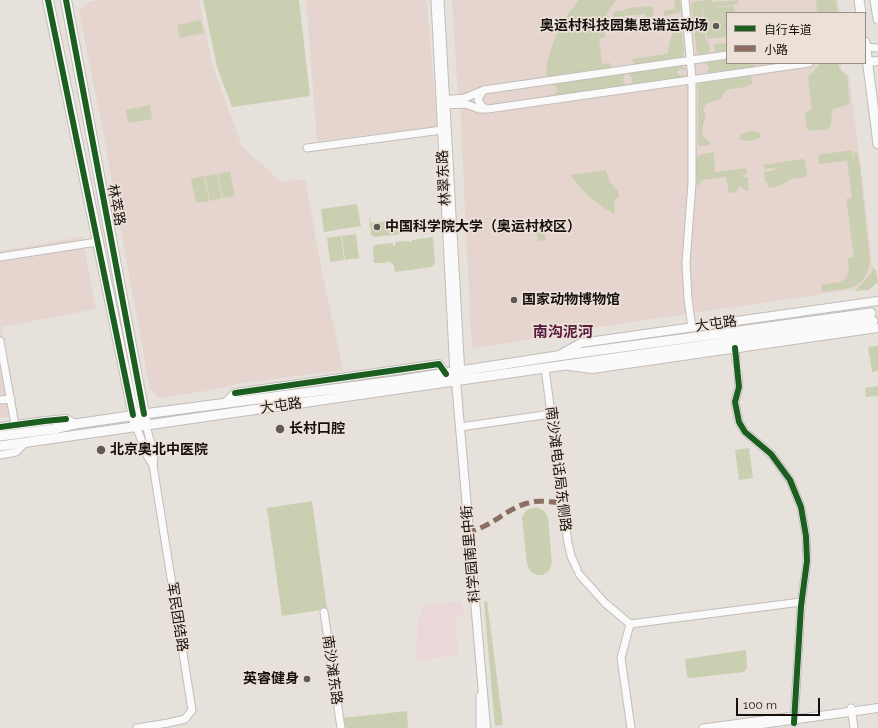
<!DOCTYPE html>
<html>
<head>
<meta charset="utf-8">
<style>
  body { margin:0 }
  #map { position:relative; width:878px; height:728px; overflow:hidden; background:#e7e1dc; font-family:Raleway,"Noto Sans SC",sans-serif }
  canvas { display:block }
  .legend { position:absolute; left:726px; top:12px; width:140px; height:52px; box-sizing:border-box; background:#ece0d7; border:1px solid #968d86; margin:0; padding:5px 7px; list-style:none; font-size:12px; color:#14100d }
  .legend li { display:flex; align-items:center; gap:8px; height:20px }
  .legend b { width:20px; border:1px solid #968d86 }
  .scale { position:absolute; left:736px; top:698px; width:84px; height:18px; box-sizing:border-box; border:2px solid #14100d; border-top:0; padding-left:5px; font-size:12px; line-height:14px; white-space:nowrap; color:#14100d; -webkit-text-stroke:3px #ece0d7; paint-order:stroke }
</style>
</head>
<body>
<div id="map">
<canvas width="878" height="728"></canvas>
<ul class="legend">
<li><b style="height:5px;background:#1b5e20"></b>自行车道</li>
<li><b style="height:5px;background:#8d6e63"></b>小路</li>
</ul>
<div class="scale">100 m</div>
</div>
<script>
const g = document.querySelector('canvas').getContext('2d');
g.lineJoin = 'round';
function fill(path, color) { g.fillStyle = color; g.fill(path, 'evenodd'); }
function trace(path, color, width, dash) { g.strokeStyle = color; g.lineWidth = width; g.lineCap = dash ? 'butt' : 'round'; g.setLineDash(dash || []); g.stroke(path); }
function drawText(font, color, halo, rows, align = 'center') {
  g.font = font + ' Raleway,"Noto Sans SC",sans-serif'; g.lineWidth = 3.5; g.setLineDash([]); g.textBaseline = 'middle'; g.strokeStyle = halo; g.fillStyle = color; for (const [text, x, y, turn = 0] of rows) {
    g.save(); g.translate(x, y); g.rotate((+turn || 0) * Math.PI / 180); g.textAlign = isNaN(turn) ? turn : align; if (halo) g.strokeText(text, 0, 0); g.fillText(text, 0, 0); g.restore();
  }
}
fill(new Path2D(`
  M 97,0 L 199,0 L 213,67 L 242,146 L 281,182 L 305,179 L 322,272 L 343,370 L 236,384 L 213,390 L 159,398 L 150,389 L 103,132 L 79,11 L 89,2 Z
  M 306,0 L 427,0 L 437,127 L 317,141 Z
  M 452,0 L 838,0 L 840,13 L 727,13 L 727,63 L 841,63 L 842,70 L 849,75 L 866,208 L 873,271 L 857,289 L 585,329 L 572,331 L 555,336 L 473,348 L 471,336 L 460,104 L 457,80 Z
  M 82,237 L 96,309 L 1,327 L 18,416 L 0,418 L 0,251 Z`), '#e5d5ce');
fill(new Path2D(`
  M 462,601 L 464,616 L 455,617 L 458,655 L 415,661 L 418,622 L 424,605 Z`), '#ead8d9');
fill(new Path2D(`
  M 203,0 L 299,0 L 310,96 L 232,107 L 217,67 Z
  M 579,0 L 617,0 C 605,13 604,20 605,37 L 599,39 L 602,64 L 611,63 L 611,68 L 549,77 L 546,74 C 548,48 562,19 579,0 Z
  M 674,0 L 680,0 L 681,12 L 666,16 L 664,15 L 664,11 L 675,9 Z
  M 707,0 L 710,0 L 713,2 L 738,0 L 739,4 L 702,10 L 706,40 L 709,43 L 710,53 L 699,55 L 697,53 L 691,5 L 692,2 Z
  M 816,0 L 836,0 L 838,13 L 817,13 Z
  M 650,6 L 652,7 L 654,14 L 652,17 L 646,18 L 645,14 L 614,17 L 612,14 L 616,11 L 622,11 L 629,8 Z
  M 734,6 L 735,13 L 727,13 L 727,37 L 707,39 L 703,10 Z
  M 201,20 L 204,33 L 180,38 L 177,25 Z
  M 681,21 L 684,51 L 683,57 L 635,65 L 631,59 L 667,54 L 672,33 L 670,22 Z
  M 727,43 L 727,51 L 715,52 L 714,44 Z
  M 727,58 L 727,63 L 752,63 L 756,68 L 706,75 L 709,67 L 704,62 Z
  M 821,63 L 838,63 L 840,70 L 847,76 L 850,103 L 847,105 L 834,109 L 832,112 L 831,125 L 827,129 L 809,131 L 807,129 L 805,113 L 812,109 L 808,77 Z
  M 681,66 L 686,70 L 679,69 L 677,73 L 681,76 L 687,74 L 683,78 L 630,86 L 632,79 L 628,73 Z
  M 625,73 L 623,81 L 627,86 L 553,97 L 553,95 L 558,91 L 555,86 L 551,85 L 551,84 Z
  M 748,76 L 751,76 L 752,84 C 746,88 734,88 726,90 L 721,99 L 706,104 L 703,109 C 704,111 706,115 705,118 C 704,127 697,135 709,141 L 710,144 L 706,146 L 698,146 L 698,85 L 701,83 Z
  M 150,105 L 152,119 L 128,123 L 126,110 Z
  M 750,131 L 758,132 L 760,133 L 760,138 L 750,141 L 740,140 L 739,138 L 741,134 Z
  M 852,150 L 854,160 L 854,152 L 857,151 L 860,166 L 870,263 C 864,292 846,288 822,292 L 821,285 L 840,282 L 845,279 L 849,271 L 848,258 L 854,257 L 846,199 L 852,198 L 847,161 L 852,160 L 819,164 L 818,155 Z
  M 714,152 L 715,172 L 746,168 L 747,174 L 743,175 L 743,177 L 748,177 L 749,190 L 747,191 L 739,186 L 736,192 L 729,193 L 726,177 L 703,180 L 699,185 L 694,184 L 694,165 L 696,158 L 702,154 Z
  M 802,159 L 805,160 L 807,176 L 806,177 L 791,179 L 780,186 L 768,188 L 767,182 L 765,182 L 764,172 L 775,170 L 775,168 L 764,169 L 763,165 Z
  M 606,170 L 610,182 L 618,191 L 619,196 L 614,200 L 615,212 L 613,214 L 589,197 L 570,175 Z
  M 230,171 L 235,196 L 223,198 L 218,174 Z
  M 217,174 L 222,198 L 210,201 L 205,176 Z
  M 204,176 L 209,201 L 196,203 L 191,179 Z
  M 357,204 L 361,226 L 324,232 L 321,209 Z
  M 370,218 L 371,223 L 403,219 L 404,232 L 401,234 L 374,237 L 371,235 L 369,220 Z
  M 544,228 L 546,240 L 538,241 L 536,229 Z
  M 356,234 L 359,258 L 345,260 L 342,236 Z
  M 341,236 L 344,260 L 330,262 L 327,238 Z
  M 432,237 L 433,238 L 435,263 L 432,267 L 395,272 C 394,265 394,263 387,261 L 386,263 L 374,263 L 373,247 L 374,245 L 393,243 L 393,246 L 395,246 L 395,242 L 409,241 L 409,242 L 411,242 L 412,240 Z
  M 872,268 L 876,270 L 878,282 L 869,290 L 855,291 L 873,271 Z
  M 878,346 L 878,371 L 872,372 L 868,347 Z
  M 878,386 L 878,396 L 866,397 L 865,388 Z
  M 749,448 L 753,478 L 739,480 L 735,450 Z
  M 312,501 L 327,609 L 282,616 L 267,508 Z
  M 537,507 L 544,511 L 548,517 L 552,563 L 549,571 L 543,575 L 537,575 L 531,572 L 527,564 L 522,518 L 525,512 L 529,509 Z
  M 487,601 L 503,725 L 495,726 L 484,602 Z
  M 746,650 L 747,668 L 744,672 L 690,678 L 687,676 L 685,659 Z
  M 407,711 L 408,728 L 343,728 L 342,718 Z`), '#cbcfb1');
trace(new Path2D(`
  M 736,361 L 738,374`), '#c7c2bd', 7, [7, 3.5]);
const minor = new Path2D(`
  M 435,0 L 454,375
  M 440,0 L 461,376
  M 685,0 L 692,80 L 692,183 L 686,263 L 688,299 L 692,328
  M 865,47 L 878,48
  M 484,90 L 480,95 L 478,100 L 481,105 L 486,109
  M 441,100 L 465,98 L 484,90 L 727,55
  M 443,105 L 466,104 L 479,109 L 488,109 L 809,63
  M 307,148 L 442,130
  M 0,257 L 97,242
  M 0,341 L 15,425
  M 735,348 L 736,361
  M 545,368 L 568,543 L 571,556 L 577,569
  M 738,374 L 739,387 L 735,402 L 739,422 L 745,432 L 771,454 L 790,480 L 801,507 L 806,536 L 807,561 L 801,606 L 794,723
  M 0,400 L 11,399
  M 136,426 L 148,457 L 153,465
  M 460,427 L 551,414
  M 0,455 L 16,452 L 26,442
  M 579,574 L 605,603 L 630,624 L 621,658 L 631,728
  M 324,612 L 341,728
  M 630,624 L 801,602
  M 480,696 L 480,728
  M 851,708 L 854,728
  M 137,728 L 168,723 L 185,719 L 192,710 L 153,465 L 154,456 L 146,425
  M 703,728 L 793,716`);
const tertiary = new Path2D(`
  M 868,62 L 878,61
  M 561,354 L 581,343 L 878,301
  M 569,366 L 592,369 L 878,328
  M 456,381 L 486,728
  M 225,403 L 235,393 L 439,364 L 446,374
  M 0,427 L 45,421 L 66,419 L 75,424
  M 733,728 L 878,708`);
const secondary = new Path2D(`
  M 859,0 L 861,13
  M 875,0 L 878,19
  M 865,42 L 878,144
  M 0,436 L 54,429 L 75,424 L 144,414 L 402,380 L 557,356 L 871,313
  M 0,446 L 873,321`);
const primary = new Path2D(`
  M 48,0 L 136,426
  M 66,0 L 146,425`);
trace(minor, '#c2bdb9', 9);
trace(tertiary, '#c2bdb9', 10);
trace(secondary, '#c2bdb9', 11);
trace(primary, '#c2bdb9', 12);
trace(minor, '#fbfafa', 7);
trace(tertiary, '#fbfafa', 8);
trace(secondary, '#fbfafa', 9);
trace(primary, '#fbfafa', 10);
trace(new Path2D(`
  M 466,532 C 490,529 505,509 528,503 C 540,499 551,503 563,502`), '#8d6e63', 5, [10, 5]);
trace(new Path2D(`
  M 48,0 L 133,415
  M 66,0 L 144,414
  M 735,348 L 739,387 L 735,402 L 739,422 L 745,432 L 771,454 L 790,480 L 801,507 L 806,536 L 807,561 L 801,606 L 794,723
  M 235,393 L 439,364 L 446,374
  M 0,427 L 45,421 L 66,419`), '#1b5e20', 6);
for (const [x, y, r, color] of [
  [716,26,4,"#5e5955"],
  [377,227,4,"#5e5955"],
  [514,300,4,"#5e5955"],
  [280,429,5,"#5e5955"],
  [101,450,5,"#5e5955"],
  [307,679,4,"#5e5955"]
]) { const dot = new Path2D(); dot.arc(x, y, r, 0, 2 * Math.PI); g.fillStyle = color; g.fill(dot); trace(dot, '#ece0d7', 1.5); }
drawText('bold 14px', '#14100d', '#ece0d7', [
  ["奥运村科技园集思谱运动场",708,26,"right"],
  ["中国科学院大学（奥运村校区）",385,227],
  ["国家动物博物馆",522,300],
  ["长村口腔",289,429],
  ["北京奥北中医院",110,450],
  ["英睿健身",299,679,"right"]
], 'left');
drawText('14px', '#14100d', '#ece0d7', [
  ["林翠东路",444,178,-93],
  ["林萃路",116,205,79],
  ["大屯路",716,324,-8],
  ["大屯路",281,406,-8],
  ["南沙滩电话局东侧路",558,469,83],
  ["科学园南里中街",471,554,-95],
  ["军民团结路",177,617,81],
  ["南沙滩东路",332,670,82]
]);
drawText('bold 15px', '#591b3e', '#ece0d7', [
  ["南沟泥河",563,332]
]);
</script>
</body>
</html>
